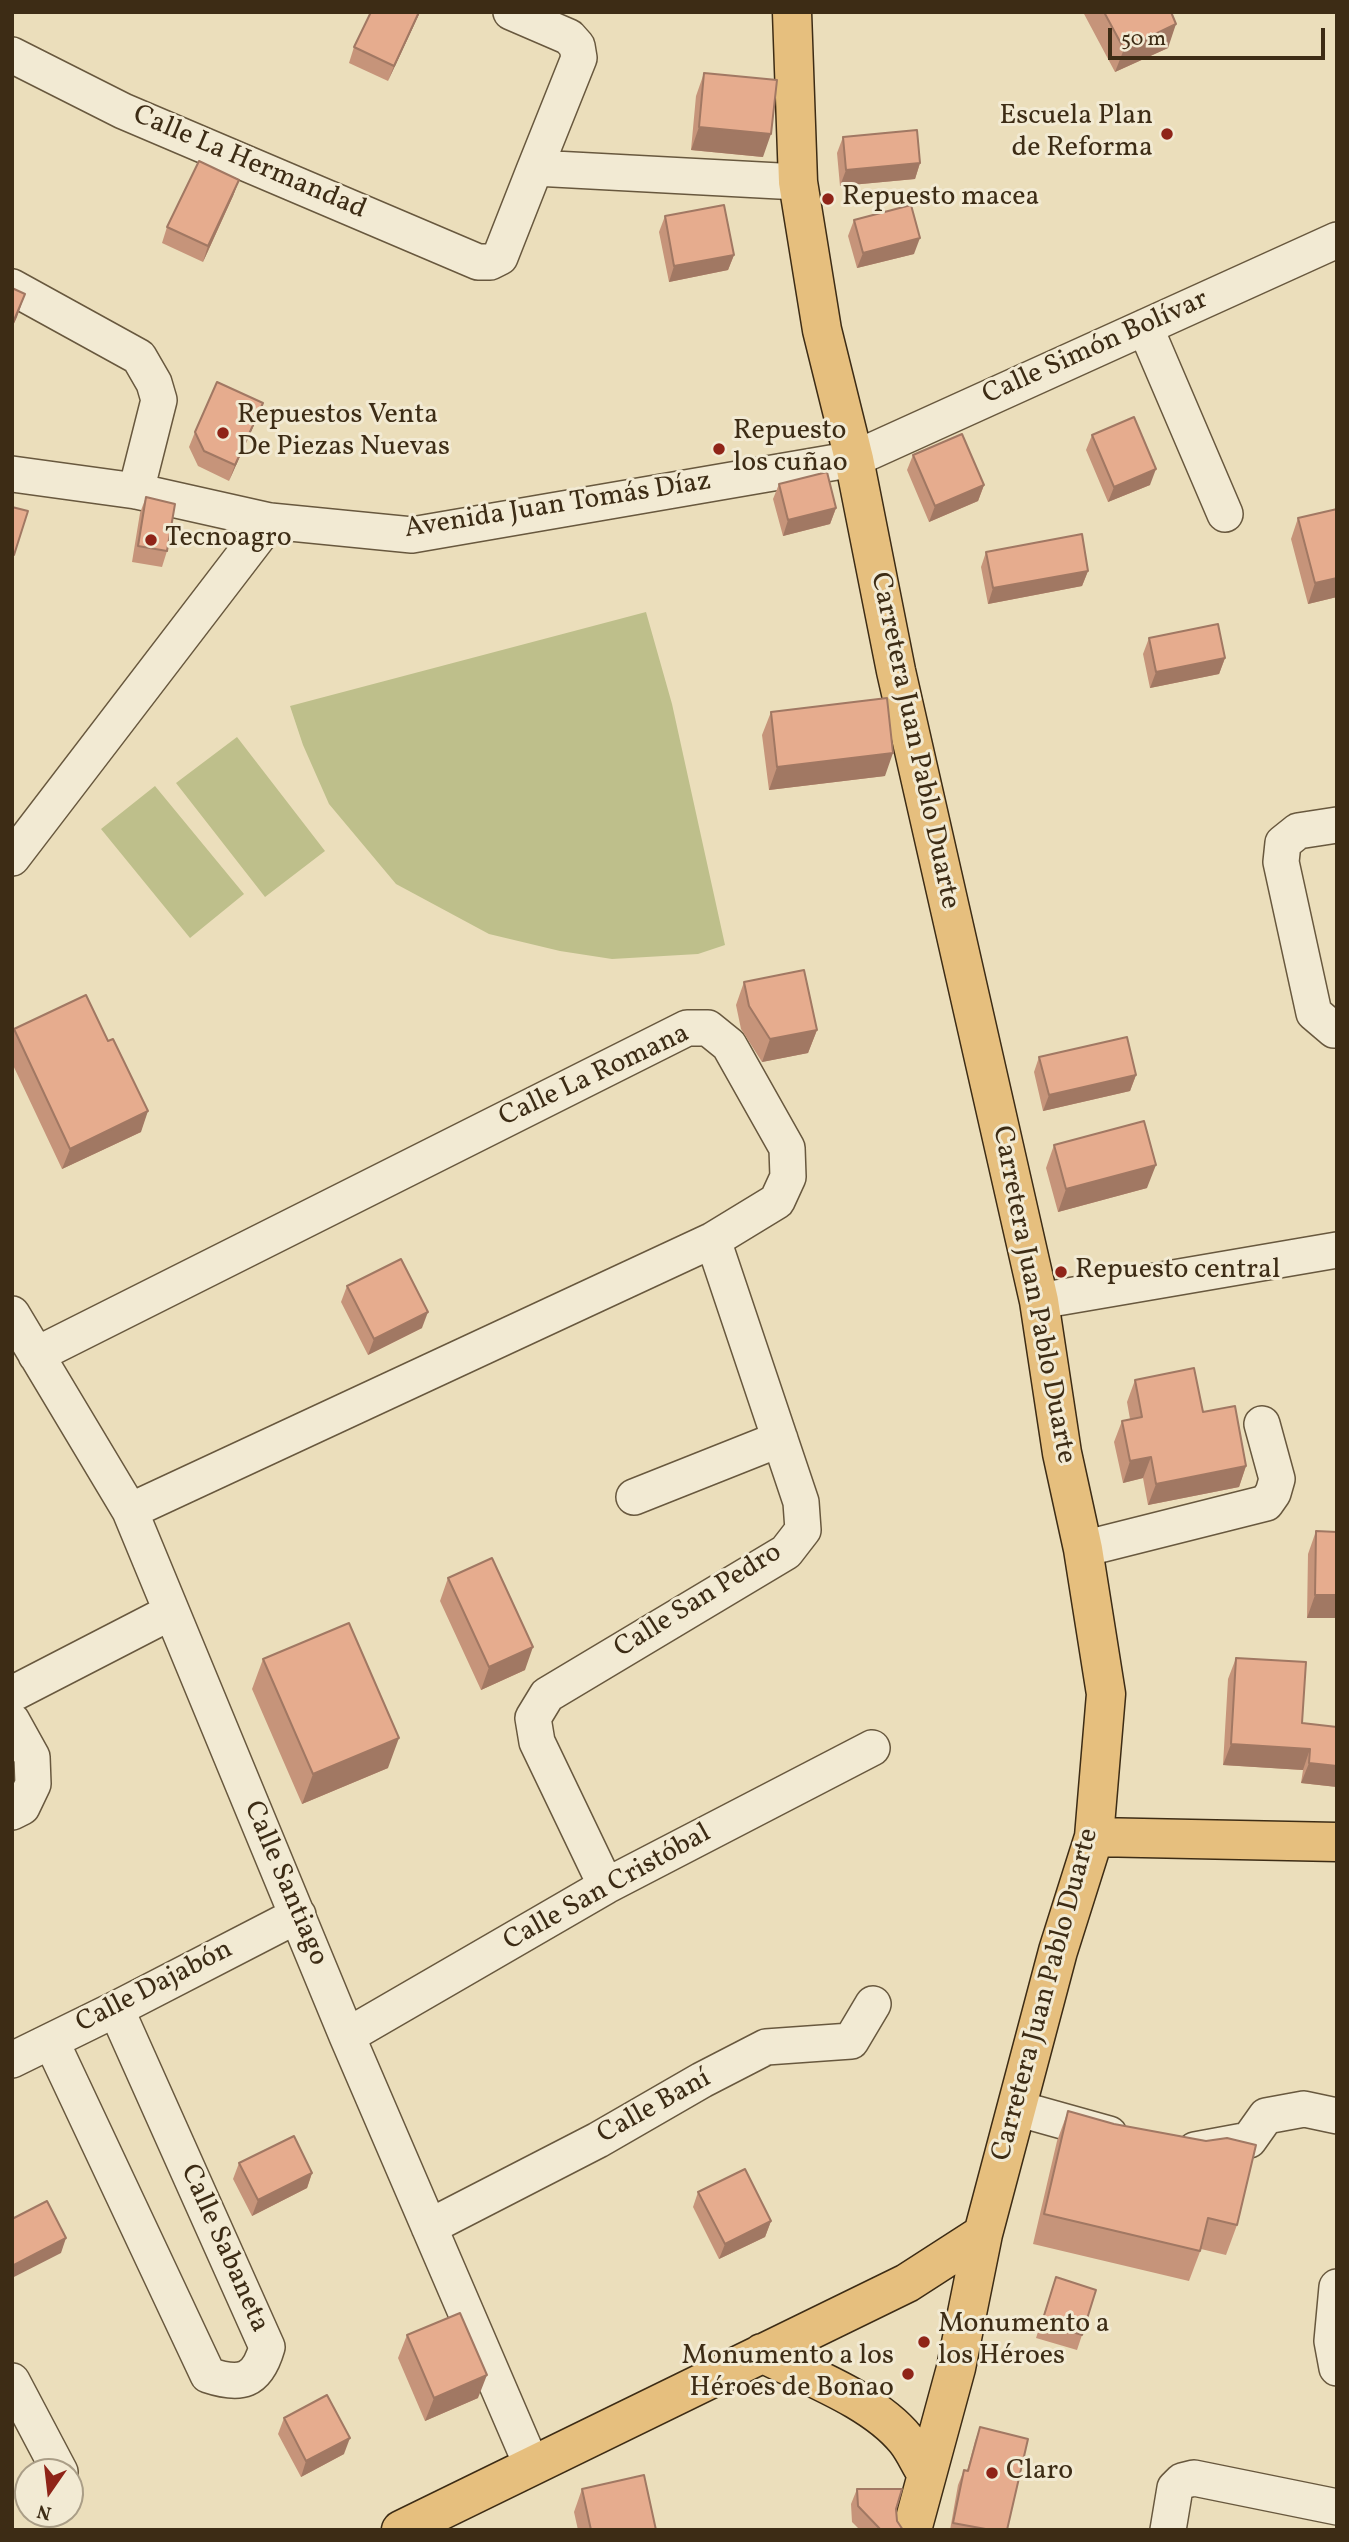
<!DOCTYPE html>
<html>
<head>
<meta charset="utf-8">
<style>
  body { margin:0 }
  #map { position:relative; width:1349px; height:2542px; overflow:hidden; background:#ebdebb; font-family:Vollkorn,serif }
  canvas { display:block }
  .frame { position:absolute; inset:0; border:14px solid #3d2c15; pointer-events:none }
  .north { position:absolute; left:14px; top:2458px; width:70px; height:70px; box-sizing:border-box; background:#f2ead3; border:2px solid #aa9e87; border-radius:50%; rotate:194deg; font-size:19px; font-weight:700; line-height:28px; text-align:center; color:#3d2c15 }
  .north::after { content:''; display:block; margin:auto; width:24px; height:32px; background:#8f2418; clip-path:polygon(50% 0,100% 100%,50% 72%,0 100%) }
  .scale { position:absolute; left:1108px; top:28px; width:217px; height:32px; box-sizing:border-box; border:4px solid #3d2c15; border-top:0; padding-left:9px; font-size:21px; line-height:24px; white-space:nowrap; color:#3d2c15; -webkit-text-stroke:5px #f2ead3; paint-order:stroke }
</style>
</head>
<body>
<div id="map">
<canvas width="1349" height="2542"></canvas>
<div class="frame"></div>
<div class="north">N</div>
<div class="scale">50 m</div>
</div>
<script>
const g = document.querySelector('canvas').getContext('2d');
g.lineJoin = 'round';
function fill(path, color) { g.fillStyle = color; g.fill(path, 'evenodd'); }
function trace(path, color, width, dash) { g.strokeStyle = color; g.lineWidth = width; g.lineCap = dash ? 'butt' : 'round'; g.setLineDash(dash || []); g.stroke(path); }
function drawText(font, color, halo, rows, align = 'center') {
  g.font = font + ' Vollkorn,serif'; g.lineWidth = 6; g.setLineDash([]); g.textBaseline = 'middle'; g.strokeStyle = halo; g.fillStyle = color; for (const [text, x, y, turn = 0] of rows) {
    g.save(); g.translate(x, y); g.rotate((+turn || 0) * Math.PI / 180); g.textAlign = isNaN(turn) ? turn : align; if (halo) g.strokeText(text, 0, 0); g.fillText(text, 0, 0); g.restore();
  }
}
fill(new Path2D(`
  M 646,612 L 672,704 L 725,945 L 698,954 L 612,959 L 560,951 L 489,934 L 396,884 L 329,804 L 303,745 L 290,706 Z
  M 237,737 L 325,851 L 265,897 L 176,783 Z
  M 155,786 L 244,894 L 190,938 L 101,829 Z`), '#bebf8b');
const minor = new Path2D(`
  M 511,12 L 569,37 L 577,46 L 579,58 L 535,168
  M 12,55 L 123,111 L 478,262 L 490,262 L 500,257 L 535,168 L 798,182
  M 12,287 L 139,357 L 154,383 L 159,400 L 136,491
  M 1145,327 L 1225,514
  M 12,474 L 136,491 L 270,521 L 412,535 L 854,459 L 1337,240
  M 1337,825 L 1298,831 L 1283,843 L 1281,862 L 1314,1013 L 1334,1030 L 1337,1030
  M 12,858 L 270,521
  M 1039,1301 L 1337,1250
  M 12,1314 L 130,1511 L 347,2036 L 532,2466
  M 36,1355 L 687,1028 L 708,1028 L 729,1045 L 787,1148 L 788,1177 L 777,1201 L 713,1240 L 130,1511
  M 634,1497 L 780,1439
  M 1083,1549 L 1266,1503 L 1273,1493 L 1277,1479 L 1262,1424
  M 12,1694 L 171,1612
  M 12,1721 L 32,1757 L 33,1784 L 22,1807 L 12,1812
  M 606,1886 L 537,1742 L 533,1718 L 547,1695 L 786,1552 L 803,1530 L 801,1502 L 713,1240
  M 347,2036 L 606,1886 L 872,1748
  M 51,2041 L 208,2375 C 241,2386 257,2382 267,2347 L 116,2009
  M 12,2060 L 116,2009 L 298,1915
  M 1016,2108 L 1109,2134
  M 1195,2150 L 1249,2140 L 1266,2116 L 1304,2109 L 1337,2116
  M 429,2227 L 598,2140 L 702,2080 L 766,2047 L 851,2041 L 873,2004
  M 1337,2287 L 1332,2341 L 1337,2368
  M 12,2381 L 60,2472
  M 1168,2530 L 1175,2488 L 1182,2481 L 1194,2478 L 1337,2507`);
const major = new Path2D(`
  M 792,12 L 798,182 L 822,330 L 854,459 L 896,671 L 1039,1301 L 1062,1453 L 1083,1549 L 1106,1694 L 1094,1837 L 1058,1951 L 983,2234 L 956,2368 L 912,2530
  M 1094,1837 L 1337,1842
  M 762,2353 C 807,2376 874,2400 906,2440 C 914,2450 919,2462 926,2473
  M 401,2530 L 907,2283 L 983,2234`);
trace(minor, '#68583e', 38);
trace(major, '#3d2c15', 41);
trace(minor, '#f2ead3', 35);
trace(major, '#e6bf7e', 38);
fill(new Path2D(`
  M 420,12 L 388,81 L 349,63 L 354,47 Z
  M 1083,12 L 1171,12 L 1168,48 L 1115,72 Z
  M 704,73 L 763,157 L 691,150 L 696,96 Z
  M 843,137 L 920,163 L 915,179 L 840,186 L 837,153 Z
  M 239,180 L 233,196 L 203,262 L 162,243 L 167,227 Z
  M 665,216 L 734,255 L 728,270 L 669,282 L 659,232 Z
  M 854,220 L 914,254 L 857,268 L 848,236 Z
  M 263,403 L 257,418 L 229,481 L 198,466 L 189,447 L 195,432 Z
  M 1092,435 L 1150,485 L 1108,502 L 1086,450 Z
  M 913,455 L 984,485 L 978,501 L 929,522 L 907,470 Z
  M 779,484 L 836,508 L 830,524 L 783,536 L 773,499 Z
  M 146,497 L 167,551 L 162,567 L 132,562 L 140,513 Z
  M 1337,509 L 1337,597 L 1308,604 L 1291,539 L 1298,518 Z
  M 986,552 L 1088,571 L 1082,586 L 988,604 L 981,567 Z
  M 1149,638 L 1225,658 L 1219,674 L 1150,688 L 1143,654 Z
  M 771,712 L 885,776 L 769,790 L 762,735 Z
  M 744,982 L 817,1030 L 808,1053 L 762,1062 L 741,1029 L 736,1005 Z
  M 14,1029 L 141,1132 L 62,1169 L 12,1063 L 12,1033 Z
  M 1039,1057 L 1136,1075 L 1130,1091 L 1043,1111 L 1034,1072 Z
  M 1054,1145 L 1147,1188 L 1058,1212 L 1046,1168 Z
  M 347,1286 L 422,1328 L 368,1355 L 341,1302 Z
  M 1135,1380 L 1203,1412 L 1246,1466 L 1239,1487 L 1148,1505 L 1143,1478 L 1123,1483 L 1114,1442 L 1122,1421 L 1130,1419 L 1127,1402 Z
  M 1316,1531 L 1337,1618 L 1307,1618 L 1308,1554 Z
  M 448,1578 L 525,1670 L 481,1690 L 440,1601 Z
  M 1236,1658 L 1302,1723 L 1337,1727 L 1337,1787 L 1301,1783 L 1303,1770 L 1223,1765 L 1228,1679 Z
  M 263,1659 L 388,1768 L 302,1804 L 252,1689 Z
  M 1068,2111 L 1237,2225 L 1226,2255 L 1201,2249 L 1189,2281 L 1033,2244 L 1057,2141 Z
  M 239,2163 L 312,2173 L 307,2188 L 252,2216 L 233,2179 Z
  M 698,2192 L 771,2221 L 765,2237 L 719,2259 L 693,2207 Z
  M 1056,2277 L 1082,2335 L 1077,2350 L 1036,2338 Z
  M 407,2335 L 478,2398 L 425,2421 L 398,2358 Z
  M 284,2418 L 344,2454 L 301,2477 L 278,2434 Z
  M 980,2427 L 1007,2530 L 950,2530 L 958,2485 L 964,2470 L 967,2471 L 975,2441 Z
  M 582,2489 L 656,2530 L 578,2530 L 574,2512 Z
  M 857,2489 L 896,2509 L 897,2521 L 903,2530 L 860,2530 L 852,2522 L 851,2504 Z`), '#c6947a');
fill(new Path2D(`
  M 419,12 L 420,12 L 388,81 L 394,66 Z
  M 1176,24 L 1168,48 L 1115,72 L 1124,49 Z
  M 699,127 L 771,134 L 763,157 L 691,150 Z
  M 920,163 L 915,179 L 840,186 L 846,170 Z
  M 239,180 L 233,196 L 203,262 L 208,246 Z
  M 920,238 L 914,254 L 857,268 L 863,253 Z
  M 734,255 L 728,270 L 669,282 L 674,266 Z
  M 25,294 L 17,317 L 12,328 L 12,325 Z
  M 263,403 L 257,418 L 229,481 L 235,465 Z
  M 1156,469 L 1150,485 L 1108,502 L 1114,487 Z
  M 984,485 L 978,501 L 929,522 L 935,506 Z
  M 836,508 L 830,524 L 783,536 L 788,520 Z
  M 1088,571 L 1082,586 L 988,604 L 993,588 Z
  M 1337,578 L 1337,597 L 1308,604 L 1315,583 Z
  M 1225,658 L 1219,674 L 1150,688 L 1156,672 Z
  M 893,753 L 885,776 L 769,790 L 777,767 Z
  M 817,1030 L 808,1053 L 762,1062 L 770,1039 Z
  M 1136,1075 L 1130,1091 L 1043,1111 L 1049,1095 Z
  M 148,1111 L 141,1132 L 62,1169 L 70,1149 Z
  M 1156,1165 L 1147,1188 L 1058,1212 L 1066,1189 Z
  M 428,1312 L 422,1328 L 368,1355 L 374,1339 Z
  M 1151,1457 L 1143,1478 L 1123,1483 L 1130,1461 Z
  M 1246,1466 L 1239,1487 L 1148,1505 L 1156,1484 Z
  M 1315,1595 L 1337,1595 L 1337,1618 L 1307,1618 Z
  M 533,1647 L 525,1670 L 481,1690 L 489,1667 Z
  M 399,1738 L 388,1768 L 302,1804 L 313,1774 Z
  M 1231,1744 L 1310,1749 L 1303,1770 L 1223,1765 Z
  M 1309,1763 L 1337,1766 L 1337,1787 L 1301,1783 Z
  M 312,2173 L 307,2188 L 252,2216 L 258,2200 Z
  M 771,2221 L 765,2237 L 719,2259 L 725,2244 Z
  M 66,2238 L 61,2253 L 12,2278 L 12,2266 Z
  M 487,2375 L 478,2398 L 425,2421 L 434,2398 Z
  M 350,2438 L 344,2454 L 301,2477 L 306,2461 Z`), '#a17863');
const building = new Path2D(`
  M 371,12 L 419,12 L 394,66 L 354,47 Z
  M 1104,12 L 1171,12 L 1176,24 L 1124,49 Z
  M 704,73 L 777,80 L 771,134 L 699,127 Z
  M 917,130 L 920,163 L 846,170 L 843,137 Z
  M 199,161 L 239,180 L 208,246 L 167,227 Z
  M 724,205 L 734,255 L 674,266 L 665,216 Z
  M 911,205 L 920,238 L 863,253 L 854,220 Z
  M 12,288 L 25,294 L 12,325 Z
  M 217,382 L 263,403 L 235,465 L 204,451 L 195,432 Z
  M 1134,417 L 1156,469 L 1114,487 L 1092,435 Z
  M 962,434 L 984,485 L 935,506 L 913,455 Z
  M 827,472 L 836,508 L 788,520 L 779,484 Z
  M 146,497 L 175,504 L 167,551 L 138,546 Z
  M 12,507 L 28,511 L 14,555 L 12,554 Z
  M 1337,509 L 1337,578 L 1315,583 L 1298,518 Z
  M 1082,534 L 1088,571 L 993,588 L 986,552 Z
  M 1218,624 L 1225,658 L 1156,672 L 1149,638 Z
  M 887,698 L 893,753 L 777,767 L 771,712 Z
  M 804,970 L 817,1030 L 770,1039 L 749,1006 L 744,982 Z
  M 86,995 L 108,1041 L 113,1039 L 148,1111 L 70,1149 L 14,1029 Z
  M 1127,1037 L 1136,1075 L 1049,1095 L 1039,1057 Z
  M 1144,1121 L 1156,1165 L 1066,1189 L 1054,1145 Z
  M 401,1259 L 428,1312 L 374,1339 L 347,1286 Z
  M 1194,1368 L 1203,1412 L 1235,1406 L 1246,1466 L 1156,1484 L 1151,1457 L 1130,1461 L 1122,1421 L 1142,1417 L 1135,1380 Z
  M 1316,1531 L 1337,1532 L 1337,1595 L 1315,1595 Z
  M 492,1558 L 533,1647 L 489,1667 L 448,1578 Z
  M 349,1623 L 399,1738 L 313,1774 L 263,1659 Z
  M 1236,1658 L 1306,1662 L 1302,1723 L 1337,1727 L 1337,1766 L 1309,1763 L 1310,1749 L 1231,1744 Z
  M 1068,2111 L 1114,2124 L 1206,2141 L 1227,2138 L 1256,2145 L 1237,2225 L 1208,2218 L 1200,2251 L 1044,2214 Z
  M 294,2136 L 312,2173 L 258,2200 L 239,2163 Z
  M 745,2169 L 771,2221 L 725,2244 L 698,2192 Z
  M 47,2201 L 66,2238 L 12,2266 L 12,2219 Z
  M 1056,2277 L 1096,2290 L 1082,2335 L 1042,2322 Z
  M 460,2313 L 487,2375 L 434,2398 L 407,2335 Z
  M 327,2395 L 350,2438 L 306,2461 L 284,2418 Z
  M 980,2427 L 1028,2439 L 1007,2530 L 991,2530 L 953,2523 L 964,2470 L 968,2471 Z
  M 644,2475 L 656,2530 L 591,2530 L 582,2489 Z
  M 857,2489 L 902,2489 L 896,2509 L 897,2521 L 903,2530 L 881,2530 L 858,2506 Z`);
fill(building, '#e6ac8e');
trace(building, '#a17863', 2);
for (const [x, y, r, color] of [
  [1167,134,7,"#8f2418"],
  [828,199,7,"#8f2418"],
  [223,433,7,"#8f2418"],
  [719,449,7,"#8f2418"],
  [151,540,7,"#8f2418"],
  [1061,1272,7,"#8f2418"],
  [924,2342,7,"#8f2418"],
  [908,2374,7,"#8f2418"],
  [992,2473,7,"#8f2418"]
]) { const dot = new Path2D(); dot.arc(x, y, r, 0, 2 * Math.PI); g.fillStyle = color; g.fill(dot); trace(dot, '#f2ead3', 2.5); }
drawText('28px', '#3d2c15', '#f2ead3', [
  ["Escuela Plan",1153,118,"right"],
  ["de Reforma",1153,150,"right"],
  ["Repuesto macea",842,199],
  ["Repuestos Venta",237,417],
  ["De Piezas Nuevas",237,449],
  ["Repuesto",733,433],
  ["los cuñao",733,465],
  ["Tecnoagro",165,540],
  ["Repuesto central",1075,1272],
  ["Monumento a",938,2326],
  ["los Héroes",938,2358],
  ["Monumento a los",894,2358,"right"],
  ["Héroes de Bonao",894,2390,"right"],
  ["Claro",1006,2473]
], 'left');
drawText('28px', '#3d2c15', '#f2ead3', [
  ["Calle La Hermandad",249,164,23],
  ["Calle Simón Bolívar",1096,349,-24],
  ["Avenida Juan Tomás Díaz",558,507,-9],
  ["Carretera Juan Pablo Duarte",913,741,78],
  ["Calle La Romana",595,1077,-25],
  ["Carretera Juan Pablo Duarte",1032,1295,79],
  ["Calle San Pedro",699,1602,-32],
  ["Calle Santiago",284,1884,67],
  ["Calle San Cristóbal",608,1889,-29],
  ["Calle Dajabón",155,1988,-27],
  ["Carretera Juan Pablo Duarte",1047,1995,-75],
  ["Calle Baní",655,2108,-29],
  ["Calle Sabaneta",223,2249,66]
]);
</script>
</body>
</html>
